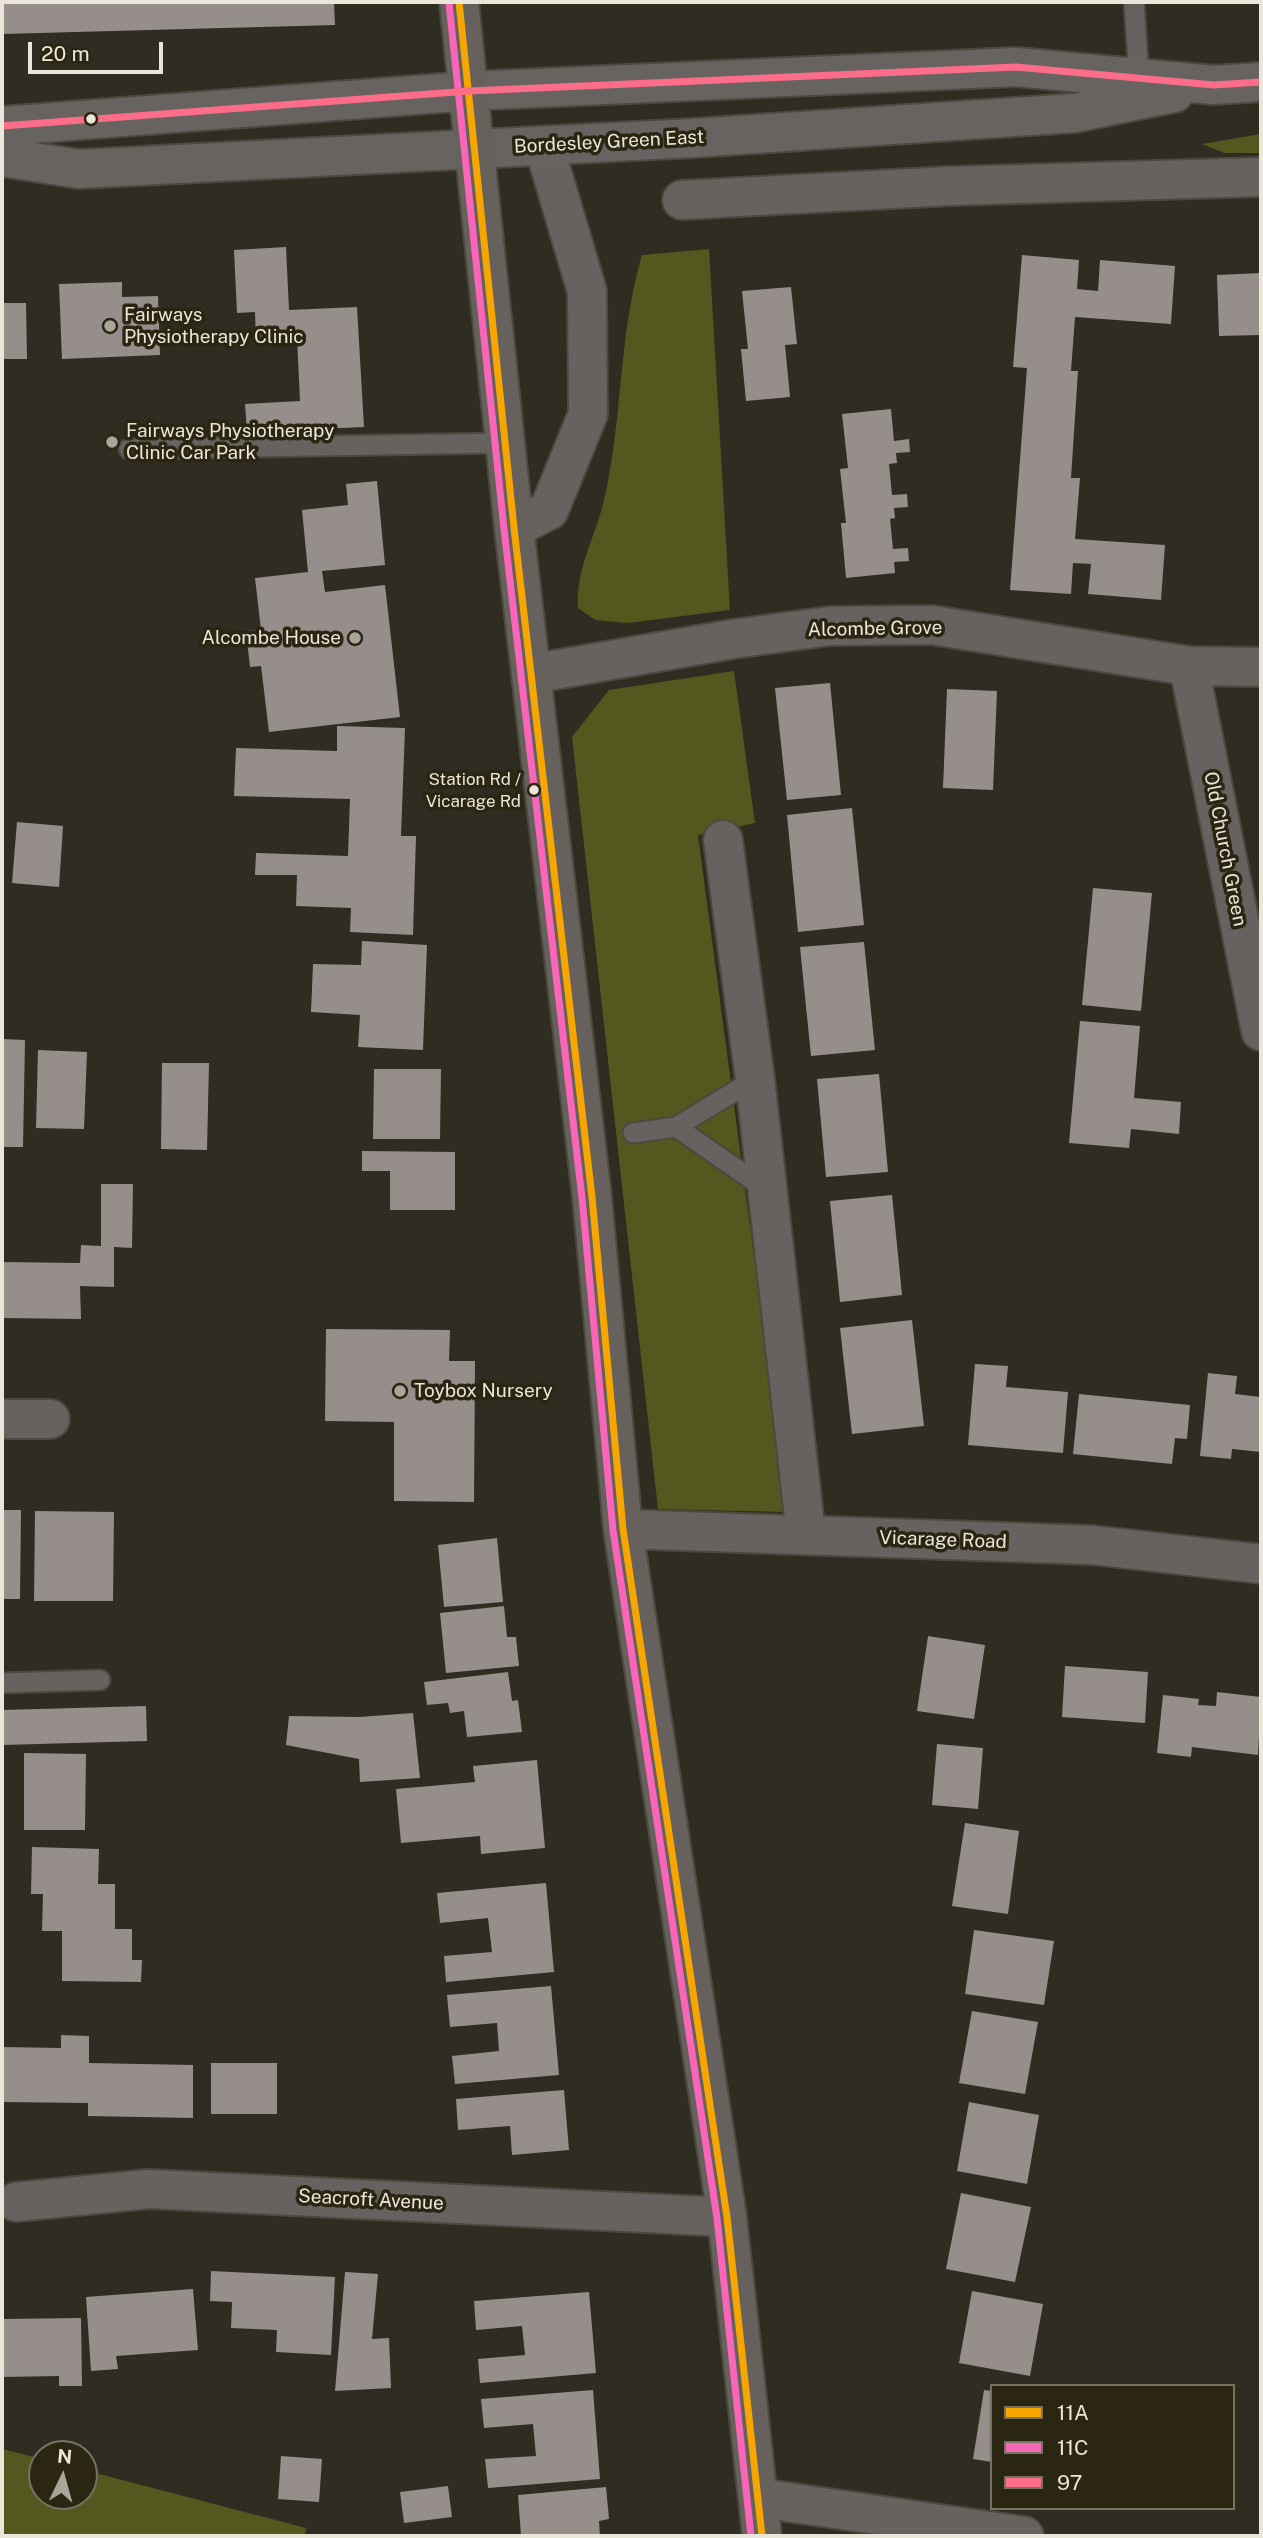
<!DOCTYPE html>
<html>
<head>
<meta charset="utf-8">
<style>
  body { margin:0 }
  #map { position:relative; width:1263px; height:2538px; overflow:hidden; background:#2f2c21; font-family:"Public Sans",sans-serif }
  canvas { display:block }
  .frame { position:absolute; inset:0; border:4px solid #eae6da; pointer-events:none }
  .legend { position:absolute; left:990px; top:2384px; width:245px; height:126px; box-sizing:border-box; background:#2b2612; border:2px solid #777362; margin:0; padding:9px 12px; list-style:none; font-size:21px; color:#eae6da }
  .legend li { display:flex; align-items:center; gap:14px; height:35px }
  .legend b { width:35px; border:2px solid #777362 }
  .north { position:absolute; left:28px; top:2440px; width:70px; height:70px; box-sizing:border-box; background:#2b2612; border:2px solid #777362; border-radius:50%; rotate:5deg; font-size:19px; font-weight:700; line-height:28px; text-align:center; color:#eae6da }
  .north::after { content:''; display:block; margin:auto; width:24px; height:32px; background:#a9a599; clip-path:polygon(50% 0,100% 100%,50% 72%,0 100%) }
  .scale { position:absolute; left:28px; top:42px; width:135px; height:32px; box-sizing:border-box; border:4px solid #eae6da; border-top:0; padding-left:9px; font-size:21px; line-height:24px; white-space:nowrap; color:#eae6da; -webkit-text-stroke:5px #2b2612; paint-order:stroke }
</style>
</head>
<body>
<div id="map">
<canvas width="1263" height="2538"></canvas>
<div class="frame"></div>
<ul class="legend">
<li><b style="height:9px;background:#f7a600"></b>11A</li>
<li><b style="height:9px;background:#fa66b7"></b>11C</li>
<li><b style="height:9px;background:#fb6d88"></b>97</li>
</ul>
<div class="north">N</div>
<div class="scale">20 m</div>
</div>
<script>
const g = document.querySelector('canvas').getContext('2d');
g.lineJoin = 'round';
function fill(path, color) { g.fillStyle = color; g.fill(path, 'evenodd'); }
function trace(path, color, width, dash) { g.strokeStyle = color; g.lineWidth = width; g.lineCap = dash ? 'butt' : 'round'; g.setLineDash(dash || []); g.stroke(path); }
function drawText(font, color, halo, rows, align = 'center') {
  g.font = font + ' "Public Sans",sans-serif'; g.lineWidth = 7; g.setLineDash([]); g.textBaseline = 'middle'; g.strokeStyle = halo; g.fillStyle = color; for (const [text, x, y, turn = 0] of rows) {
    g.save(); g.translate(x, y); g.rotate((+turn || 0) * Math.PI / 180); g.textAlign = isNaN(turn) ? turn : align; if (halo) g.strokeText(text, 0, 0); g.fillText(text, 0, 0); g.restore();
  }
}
fill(new Path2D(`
  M 1261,134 L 1261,153 L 1224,153 L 1202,144 Z
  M 709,249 L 730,610 L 628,623 L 595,620 L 578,608 C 575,570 596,536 604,500 C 623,420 618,336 642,255 Z
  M 734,671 L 755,823 L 698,835 L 788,1512 L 658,1509 L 572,737 L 609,690 Z
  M 2,2449 L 42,2459 L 42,2496 L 84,2496 L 84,2470 L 306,2528 L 305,2536 L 2,2536 Z`), '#53581f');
fill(new Path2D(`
  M 2,2 L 334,2 L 335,25 L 2,34 Z
  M 286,247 L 289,310 L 357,307 L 364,427 L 247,432 L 245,404 L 300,401 L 297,338 L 256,340 L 255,312 L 237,313 L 234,250 Z
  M 1022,255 L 1079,260 L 1077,289 L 1098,291 L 1100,260 L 1175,266 L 1171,324 L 1075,317 L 1071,371 L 1078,371 L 1071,478 L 1080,478 L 1075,539 L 1165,545 L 1161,600 L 1088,594 L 1091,564 L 1073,563 L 1071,594 L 1010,590 L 1027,368 L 1013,367 Z
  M 1261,273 L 1261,335 L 1219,336 L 1217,275 Z
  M 122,282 L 122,297 L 158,296 L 160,355 L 62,359 L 59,284 Z
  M 791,287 L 797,344 L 785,345 L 790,397 L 746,401 L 741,349 L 748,349 L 742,291 Z
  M 2,303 L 26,303 L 27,359 L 2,359 Z
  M 891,409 L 894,441 L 909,439 L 910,452 L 896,453 L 897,463 L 889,464 L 892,495 L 907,494 L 908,507 L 894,508 L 895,518 L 890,519 L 893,549 L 908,548 L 909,561 L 894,562 L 895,573 L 846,578 L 841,523 L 846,523 L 840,469 L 848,468 L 842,414 Z
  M 377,481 L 385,565 L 322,571 L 325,592 L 385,585 L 400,717 L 269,732 L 261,666 L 250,667 L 246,631 L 261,630 L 255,578 L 308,572 L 302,510 L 348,505 L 346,484 Z
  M 830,683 L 841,795 L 787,800 L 775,688 Z
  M 947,689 L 997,691 L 993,790 L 943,788 Z
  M 337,726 L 405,728 L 401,836 L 416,836 L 413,935 L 350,932 L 351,908 L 296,906 L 297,875 L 255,875 L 256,853 L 348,856 L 350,799 L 234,796 L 236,748 L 337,751 Z
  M 852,808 L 864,925 L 798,932 L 787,815 Z
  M 17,822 L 63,826 L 59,887 L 12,883 Z
  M 1093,888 L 1152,893 L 1141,1011 L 1082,1005 Z
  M 362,941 L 427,945 L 423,1050 L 358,1047 L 360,1015 L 311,1012 L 313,964 L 361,965 Z
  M 864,942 L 875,1050 L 811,1056 L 800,947 Z
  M 1080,1021 L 1140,1026 L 1134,1098 L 1181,1102 L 1179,1134 L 1131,1129 L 1129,1148 L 1069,1143 Z
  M 2,1039 L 25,1040 L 23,1147 L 2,1147 Z
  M 38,1050 L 87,1052 L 84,1129 L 36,1128 Z
  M 162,1063 L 209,1063 L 207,1150 L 161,1149 Z
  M 374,1069 L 441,1069 L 440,1139 L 373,1139 Z
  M 879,1074 L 888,1172 L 826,1177 L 817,1079 Z
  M 362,1151 L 455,1152 L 455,1210 L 390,1210 L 390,1171 L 362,1171 Z
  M 101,1184 L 133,1184 L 132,1248 L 114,1247 L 114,1287 L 80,1286 L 81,1319 L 2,1318 L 2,1262 L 80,1263 L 81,1245 L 101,1246 Z
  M 892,1195 L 902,1295 L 840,1302 L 830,1201 Z
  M 912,1320 L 924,1426 L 852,1434 L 840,1328 Z
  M 326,1329 L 450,1330 L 449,1361 L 475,1361 L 474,1502 L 394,1501 L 394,1422 L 325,1421 Z
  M 975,1364 L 1008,1366 L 1006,1387 L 1068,1392 L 1063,1453 L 968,1445 Z
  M 1208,1373 L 1237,1376 L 1235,1394 L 1261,1397 L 1261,1452 L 1232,1449 L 1231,1459 L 1200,1456 Z
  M 1079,1394 L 1190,1405 L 1187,1439 L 1175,1438 L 1172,1464 L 1073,1454 Z
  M 2,1510 L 21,1510 L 20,1599 L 2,1599 Z
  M 35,1511 L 114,1512 L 113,1601 L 34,1601 Z
  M 497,1538 L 503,1602 L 444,1607 L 438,1545 Z
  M 504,1606 L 507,1637 L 516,1637 L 519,1666 L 446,1673 L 440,1613 Z
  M 928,1636 L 985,1645 L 974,1719 L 917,1711 Z
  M 1065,1666 L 1148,1672 L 1145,1723 L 1062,1717 Z
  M 508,1672 L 512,1701 L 518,1700 L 522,1732 L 467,1737 L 464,1711 L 450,1713 L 448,1703 L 427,1705 L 424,1682 Z
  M 1217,1692 L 1261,1697 L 1258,1755 L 1192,1747 L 1191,1757 L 1157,1753 L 1163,1695 L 1199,1699 L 1198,1705 L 1216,1706 Z
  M 146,1706 L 147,1741 L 2,1745 L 2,1710 Z
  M 413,1713 L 420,1778 L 360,1782 L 359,1759 L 286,1745 L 289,1716 L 359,1717 Z
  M 937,1744 L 983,1748 L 978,1809 L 932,1805 Z
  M 24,1753 L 86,1754 L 85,1830 L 24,1830 Z
  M 537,1760 L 545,1848 L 481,1854 L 480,1836 L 401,1843 L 396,1789 L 475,1782 L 473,1766 Z
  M 965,1823 L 1019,1831 L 1008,1914 L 952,1906 Z
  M 32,1847 L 99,1849 L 98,1884 L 115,1884 L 115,1929 L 132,1929 L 132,1960 L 142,1960 L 141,1982 L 62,1981 L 62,1931 L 42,1931 L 43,1894 L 31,1894 Z
  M 546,1883 L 554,1972 L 446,1982 L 444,1956 L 492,1952 L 488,1918 L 440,1923 L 437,1893 Z
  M 974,1930 L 1054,1941 L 1044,2005 L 965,1994 Z
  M 551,1986 L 559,2075 L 455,2084 L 452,2056 L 499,2051 L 497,2023 L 450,2027 L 447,1995 Z
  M 972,2011 L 1038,2022 L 1025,2094 L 959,2083 Z
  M 61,2035 L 89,2036 L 89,2063 L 193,2065 L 193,2118 L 88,2116 L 88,2103 L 2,2102 L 2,2047 L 61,2048 Z
  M 211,2063 L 277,2063 L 277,2114 L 211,2114 Z
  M 564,2090 L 569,2150 L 512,2155 L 510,2126 L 458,2130 L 456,2099 Z
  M 969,2102 L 1039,2115 L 1027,2184 L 957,2171 Z
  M 961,2193 L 1031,2207 L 1015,2282 L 946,2269 Z
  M 211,2271 L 335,2277 L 331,2355 L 276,2352 L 277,2330 L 231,2328 L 232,2302 L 210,2301 Z
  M 345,2272 L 378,2274 L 372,2339 L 389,2338 L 391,2388 L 335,2391 Z
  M 193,2289 L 198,2350 L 116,2356 L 118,2369 L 91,2371 L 86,2297 Z
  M 972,2291 L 1043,2304 L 1030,2376 L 959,2363 Z
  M 589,2292 L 596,2373 L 480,2383 L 478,2359 L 525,2355 L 522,2326 L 476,2330 L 474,2301 Z
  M 81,2318 L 82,2386 L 59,2386 L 59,2376 L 2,2377 L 2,2319 Z
  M 593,2390 L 600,2479 L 488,2488 L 485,2459 L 536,2456 L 533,2424 L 484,2428 L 481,2399 Z
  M 984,2390 L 992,2391 L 992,2462 L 973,2459 Z
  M 281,2456 L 322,2459 L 319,2502 L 278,2499 Z
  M 448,2486 L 452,2517 L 404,2523 L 400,2492 Z
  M 606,2487 L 609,2519 L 599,2521 L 600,2536 L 521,2536 L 518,2495 Z`), '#958e8b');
const lane = new Path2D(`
  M 1134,2 L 1139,78
  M 129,449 L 505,443
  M 676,1127 L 767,1190
  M 633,1133 L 676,1127 L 755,1079
  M 2,1683 L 100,1680`);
const street = new Path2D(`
  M 682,200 L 950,186 L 1261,177
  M 514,528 L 549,510 L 588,414 L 587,291 L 544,146
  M 1189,666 L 1261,1031
  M 531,674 L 733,639 L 830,626 L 932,625 L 1189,666 L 1261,667
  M 723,840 L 755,1079 L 806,1535
  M 2,1419 L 50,1419
  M 623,1529 L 1092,1545 L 1261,1564
  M 16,2202 L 149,2189 L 727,2217
  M 759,2498 L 1024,2536`);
const secondary = new Path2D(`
  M 2,126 L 469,91 L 1016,67 L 1214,85 L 1261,82
  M 2,157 L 79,169 L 694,138 L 1075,113 L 1174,93`);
const primary = new Path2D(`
  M 459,2 L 514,528 L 592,1197 L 623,1529 L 727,2217 L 762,2536`);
trace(lane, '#4c493f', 23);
trace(street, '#4c493f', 42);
trace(secondary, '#4c493f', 42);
trace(primary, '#4c493f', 42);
trace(lane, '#656260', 19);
trace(street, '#656260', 38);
trace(secondary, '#676360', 38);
trace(primary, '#66615d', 38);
trace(new Path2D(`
  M 459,2 L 514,528 L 592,1197 L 623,1529 L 727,2217 L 762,2536`), '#f7a600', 7);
trace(new Path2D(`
  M 449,3 L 504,529 L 582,1198 L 613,1530 L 717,2218 L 751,2536`), '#fa66b7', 7);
trace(new Path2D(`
  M 2,126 L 469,91 L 1016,67 L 1214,85 L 1261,82`), '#fb6d88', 7);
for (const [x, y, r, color] of [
  [91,119,6,"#eae6da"],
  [110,326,7,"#a9a599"],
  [112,442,7,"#a9a599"],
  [355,638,7,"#a9a599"],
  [534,790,6,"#eae6da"],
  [400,1391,7,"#a9a599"]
]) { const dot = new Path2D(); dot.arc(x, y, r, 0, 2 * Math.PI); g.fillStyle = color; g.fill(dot); trace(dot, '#2b2612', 2.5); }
drawText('17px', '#eae6da', '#2b2612', [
  ["Station Rd /",521,780],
  ["Vicarage Rd",521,802]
], 'right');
drawText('19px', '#eae6da', '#2b2612', [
  ["Bordesley Green East",609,142,-3],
  ["Alcombe Grove",875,629,-1],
  ["Old Church Green",1225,849,79],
  ["Vicarage Road",943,1540,2],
  ["Seacroft Avenue",371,2200,3]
]);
drawText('19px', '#eae6da', '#2b2612', [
  ["Fairways",124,315],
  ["Physiotherapy Clinic",124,337],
  ["Fairways Physiotherapy",126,431],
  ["Clinic Car Park",126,453],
  ["Alcombe House",341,638,"right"],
  ["Toybox Nursery",414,1391]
], 'left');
</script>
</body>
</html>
